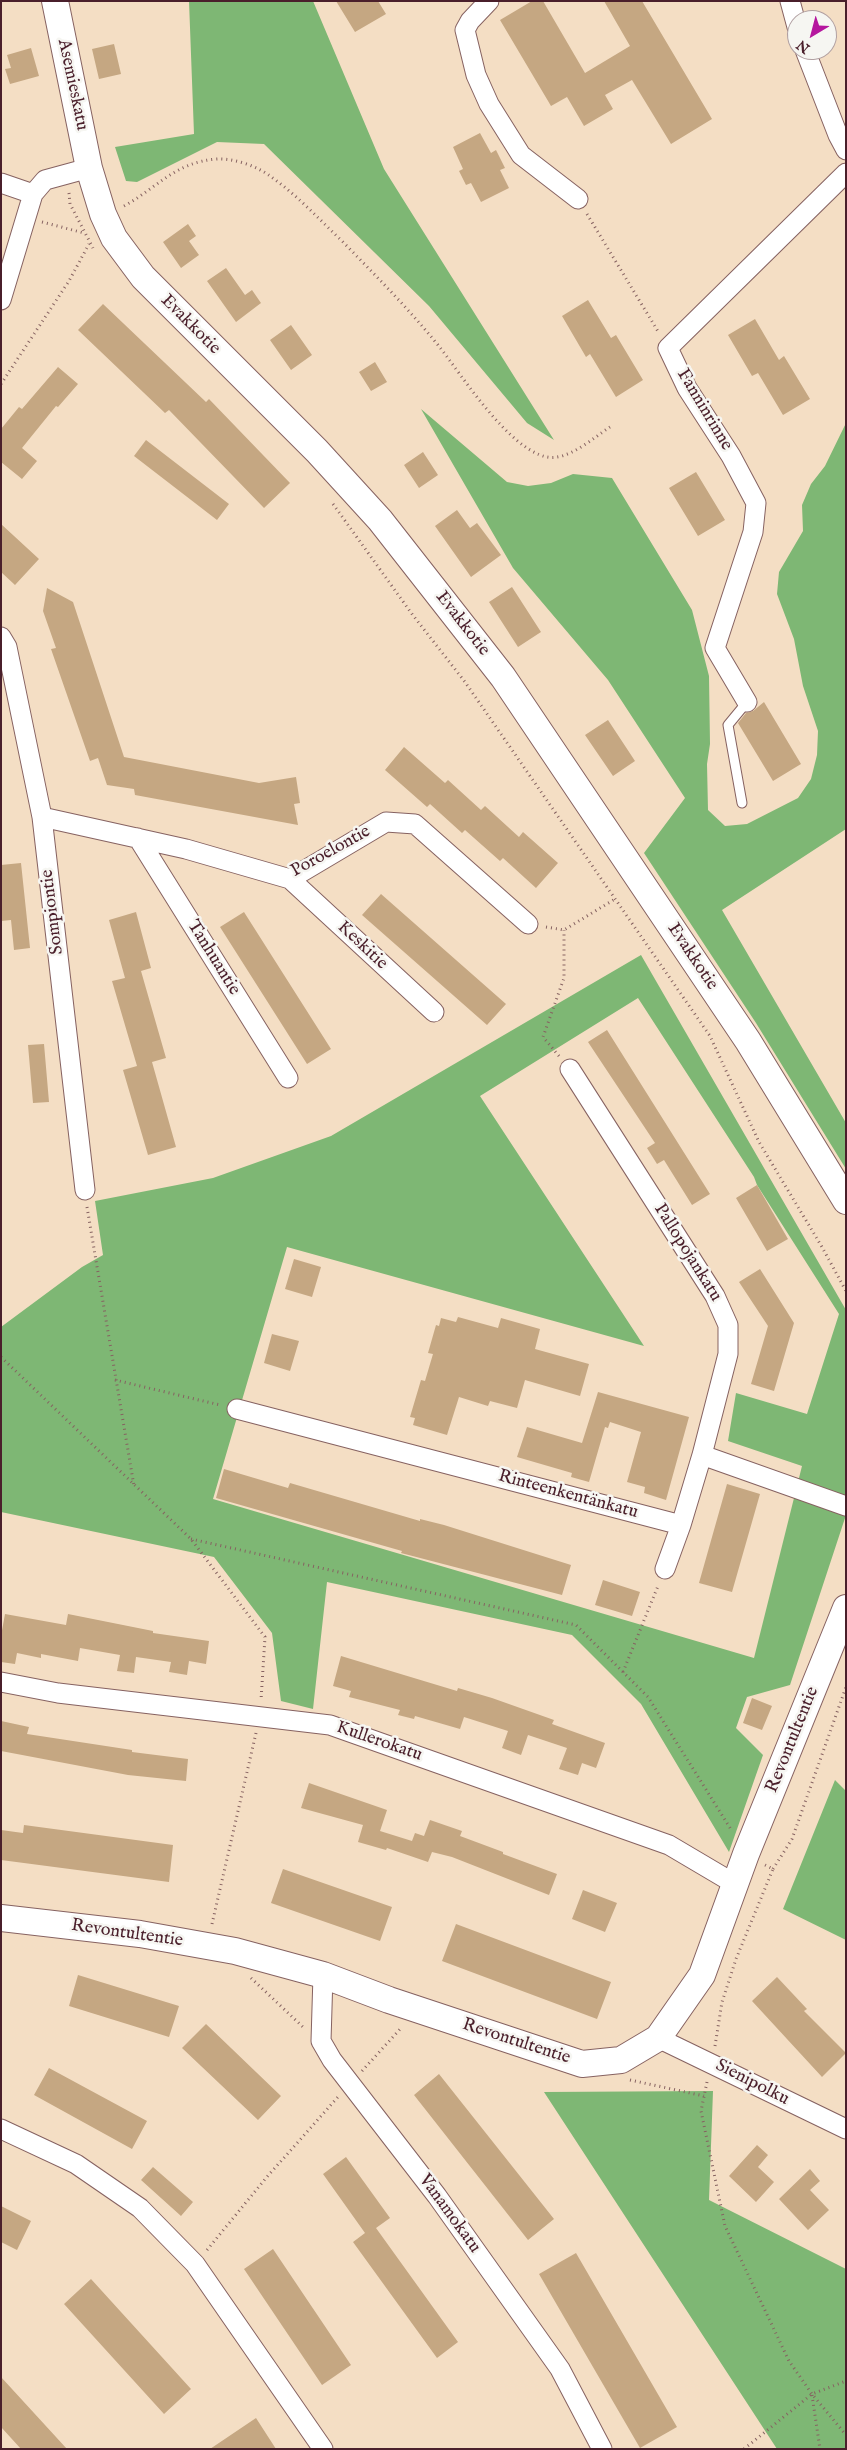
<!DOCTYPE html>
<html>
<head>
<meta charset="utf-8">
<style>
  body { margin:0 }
  #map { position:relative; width:847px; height:2450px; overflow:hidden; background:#f4dec4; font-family:"IM FELL English",serif }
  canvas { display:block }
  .frame { position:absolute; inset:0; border:2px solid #4a1f2b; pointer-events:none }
  .north { position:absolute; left:787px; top:10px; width:50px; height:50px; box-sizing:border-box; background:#f6f6f2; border:1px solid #b1a0a2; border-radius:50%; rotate:217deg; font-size:14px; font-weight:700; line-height:20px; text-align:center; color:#4a1f2b }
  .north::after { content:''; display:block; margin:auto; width:18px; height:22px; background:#b5179e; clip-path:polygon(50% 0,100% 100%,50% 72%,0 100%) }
</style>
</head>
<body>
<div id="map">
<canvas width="847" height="2450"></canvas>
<div class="frame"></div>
<div class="north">N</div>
</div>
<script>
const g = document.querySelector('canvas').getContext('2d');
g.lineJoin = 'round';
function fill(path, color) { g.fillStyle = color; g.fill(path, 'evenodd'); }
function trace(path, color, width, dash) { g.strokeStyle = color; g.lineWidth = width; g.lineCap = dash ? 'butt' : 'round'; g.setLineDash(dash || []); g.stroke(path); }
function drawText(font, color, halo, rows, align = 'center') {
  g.font = font + ' "IM FELL English",serif'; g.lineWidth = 5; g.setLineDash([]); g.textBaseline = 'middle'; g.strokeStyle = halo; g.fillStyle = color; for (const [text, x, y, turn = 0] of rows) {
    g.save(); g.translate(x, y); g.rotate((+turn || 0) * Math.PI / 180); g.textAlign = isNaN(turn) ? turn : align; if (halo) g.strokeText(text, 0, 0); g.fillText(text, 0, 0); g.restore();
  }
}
fill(new Path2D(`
  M 189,1 L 313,1 L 384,169 L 554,440 L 527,423 L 429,306 L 264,144 L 217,142 L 137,182 L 126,181 L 115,147 L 194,134 Z
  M 421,409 L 507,482 L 528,486 L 551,483 L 573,474 L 612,478 L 692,610 L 709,676 L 710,744 L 707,764 L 708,810 L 725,826 L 747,824 L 798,798 L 811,779 L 817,755 L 818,731 L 803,686 L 794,639 L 777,594 L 779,572 L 803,531 L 802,505 L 811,484 L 825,466 L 846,423 L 846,829 L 722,910 L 846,1123 L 846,1169 L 756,1023 L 644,853 L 685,798 L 608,680 L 513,568 Z
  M 641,955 L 846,1310 L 846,1515 L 790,1685 L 747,1697 L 736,1728 L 763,1755 L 729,1852 L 641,1704 L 572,1635 L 327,1582 L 313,1709 L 281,1701 L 272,1633 L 214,1557 L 1,1512 L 1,1327 L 82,1267 L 103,1255 L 95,1201 L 213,1178 L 331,1136 ZM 638,998 L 754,1177 L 757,1185 L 839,1314 L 807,1414 L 736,1393 L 728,1441 L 802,1466 L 754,1658 L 213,1499 L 287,1247 L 644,1346 L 480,1096 Z
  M 835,1780 L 846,1791 L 846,1940 L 783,1909 Z
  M 713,2091 L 709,2200 L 846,2269 L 846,2449 L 777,2449 L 544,2092 Z`), '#7eb774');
fill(new Path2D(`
  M 336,1 L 378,1 L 386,14 L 355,32 Z
  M 532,1 L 543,1 L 585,73 L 630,46 L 604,1 L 642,1 L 712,119 L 671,144 L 632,80 L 605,95 L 613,109 L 584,126 L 567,97 L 551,106 L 500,20 Z
  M 114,44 L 121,74 L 99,79 L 92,49 Z
  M 31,48 L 39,76 L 10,84 L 5,69 L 11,68 L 7,55 Z
  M 480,133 L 491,153 L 496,150 L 505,168 L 500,170 L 509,188 L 481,202 L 471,183 L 466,185 L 459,171 L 463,169 L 453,147 Z
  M 188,224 L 196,236 L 189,241 L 199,255 L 181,268 L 163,242 Z
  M 226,268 L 245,295 L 252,290 L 261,303 L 236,322 L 207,281 Z
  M 588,300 L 611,338 L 616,335 L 643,380 L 616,397 L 590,354 L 586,357 L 562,316 Z
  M 103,304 L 206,402 L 209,399 L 290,483 L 264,508 L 169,410 L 165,413 L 78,330 Z
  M 755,319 L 779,360 L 784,356 L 810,399 L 783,415 L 758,373 L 752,376 L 728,335 Z
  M 291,325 L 312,355 L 291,370 L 270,340 Z
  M 375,362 L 387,382 L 371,391 L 359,372 Z
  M 58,367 L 78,384 L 58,407 L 56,406 L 22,448 L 37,461 L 22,479 L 1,462 L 1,429 L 19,407 L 22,409 Z
  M 146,440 L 229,504 L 217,520 L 134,456 Z
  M 423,452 L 438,475 L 419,488 L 404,465 Z
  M 696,472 L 725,520 L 698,536 L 669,488 Z
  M 457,510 L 470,528 L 477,523 L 501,555 L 471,577 L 435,526 Z
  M 1,524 L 39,559 L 15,585 L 1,572 Z
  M 512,587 L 541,632 L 518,647 L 489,602 Z
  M 47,588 L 73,602 L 124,757 L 259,783 L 296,777 L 300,803 L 294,804 L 298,825 L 135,795 L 134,789 L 107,785 L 98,758 L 90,761 L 51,649 L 56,648 L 43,611 Z
  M 764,702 L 801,764 L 773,781 L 738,723 L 746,713 L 753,711 Z
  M 608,720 L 635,761 L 613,776 L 585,735 Z
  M 404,747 L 445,783 L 448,780 L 481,810 L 485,806 L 519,837 L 523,832 L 558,863 L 536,888 L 503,858 L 500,861 L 465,830 L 462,833 L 430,804 L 427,807 L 385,770 Z
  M 21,863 L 30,948 L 14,950 L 11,920 L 1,921 L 1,865 Z
  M 381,894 L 506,1004 L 487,1025 L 362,915 Z
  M 136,912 L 151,968 L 141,971 L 166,1058 L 152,1062 L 176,1147 L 148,1155 L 123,1070 L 137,1066 L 112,981 L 125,978 L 109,920 Z
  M 244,912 L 331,1049 L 307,1064 L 220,927 Z
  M 607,1030 L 710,1194 L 692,1205 L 664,1160 L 657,1164 L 647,1148 L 655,1143 L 588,1042 Z
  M 44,1044 L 49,1102 L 33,1103 L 28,1045 Z
  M 757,1185 L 788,1239 L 767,1251 L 736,1198 Z
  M 294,1259 L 321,1267 L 312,1297 L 285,1289 Z
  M 760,1269 L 794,1323 L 774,1391 L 751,1384 L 768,1326 L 739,1282 Z
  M 458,1317 L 498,1328 L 501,1318 L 540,1329 L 535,1349 L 589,1364 L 580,1396 L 525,1380 L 517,1408 L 490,1401 L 488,1406 L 459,1397 L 447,1435 L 413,1425 L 415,1418 L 410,1417 L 421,1380 L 425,1381 L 433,1354 L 428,1353 L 436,1325 L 439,1326 L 441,1318 L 456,1322 Z
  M 272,1334 L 299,1341 L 290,1371 L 264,1363 Z
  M 598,1392 L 689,1417 L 666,1500 L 644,1493 L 645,1487 L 627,1482 L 641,1432 L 610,1422 L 608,1428 L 605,1427 L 589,1482 L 571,1477 L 572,1473 L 517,1457 L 527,1427 L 582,1443 Z
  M 224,1469 L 288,1488 L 290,1483 L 420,1521 L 420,1519 L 444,1525 L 571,1565 L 562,1595 L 401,1553 L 402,1551 L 216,1498 Z
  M 727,1484 L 760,1494 L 732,1592 L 699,1583 Z
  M 603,1580 L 640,1592 L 632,1616 L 595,1605 Z
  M 5,1614 L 66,1625 L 68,1614 L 153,1631 L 153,1633 L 209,1641 L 206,1664 L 189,1661 L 187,1675 L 169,1672 L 171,1662 L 136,1657 L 134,1673 L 117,1671 L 120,1655 L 80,1648 L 78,1661 L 41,1654 L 41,1658 L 17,1653 L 15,1664 L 1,1662 L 1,1636 Z
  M 341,1656 L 457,1691 L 458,1688 L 492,1698 L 554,1720 L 552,1724 L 605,1743 L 596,1768 L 582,1763 L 578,1775 L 559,1769 L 567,1748 L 528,1735 L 521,1755 L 502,1748 L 508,1731 L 464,1717 L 460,1729 L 415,1716 L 414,1719 L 398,1715 L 400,1710 L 349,1697 L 351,1691 L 333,1686 Z
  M 752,1698 L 772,1706 L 762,1730 L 743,1723 Z
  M 1,1721 L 29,1727 L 27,1734 L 132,1750 L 132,1752 L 188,1759 L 186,1781 L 128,1775 L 1,1751 Z
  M 309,1783 L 387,1810 L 380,1831 L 412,1841 L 415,1833 L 424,1836 L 430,1820 L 462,1831 L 460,1836 L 503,1852 L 503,1854 L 557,1874 L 549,1895 L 452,1857 L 432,1852 L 428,1862 L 387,1848 L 386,1850 L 358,1842 L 363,1825 L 301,1808 Z
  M 24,1825 L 173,1845 L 169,1882 L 1,1860 L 1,1830 L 23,1833 Z
  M 283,1869 L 392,1907 L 380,1941 L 271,1903 Z
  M 583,1890 L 617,1903 L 605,1932 L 572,1919 Z
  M 456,1924 L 611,1982 L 597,2019 L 442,1961 Z
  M 78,1975 L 179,2006 L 169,2037 L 69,2006 Z
  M 777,1977 L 807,2009 L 804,2011 L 846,2053 L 822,2077 L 752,2001 Z
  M 206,2024 L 281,2096 L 258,2120 L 182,2048 Z
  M 49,2068 L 147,2121 L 132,2149 L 34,2095 Z
  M 439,2074 L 554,2219 L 528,2240 L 414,2095 Z
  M 757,2145 L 768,2155 L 758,2167 L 774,2182 L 756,2202 L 729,2176 Z
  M 346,2157 L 390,2218 L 376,2228 L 458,2342 L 437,2358 L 353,2242 L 365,2233 L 323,2174 Z
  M 153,2167 L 193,2202 L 181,2216 L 141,2180 Z
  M 810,2169 L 820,2181 L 810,2190 L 829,2210 L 808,2230 L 779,2199 Z
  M 1,2206 L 31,2221 L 17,2250 L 1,2242 Z
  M 273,2249 L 351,2365 L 322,2385 L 244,2269 Z
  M 576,2253 L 677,2427 L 640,2448 L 539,2274 Z
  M 91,2279 L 191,2389 L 164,2414 L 64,2304 Z
  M 1,2377 L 67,2449 L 21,2449 L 1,2427 Z
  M 256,2418 L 276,2449 L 210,2449 Z`), '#c5a782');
const lane = new Path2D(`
  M 742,803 L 728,725 L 747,702`);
const street = new Path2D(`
  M 489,1 L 470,21 L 465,30 L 476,75 L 489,104 L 521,155 L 578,199
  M 790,1 L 797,27
  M 805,50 L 838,135 L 846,150
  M 1,183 L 33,194 L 45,180 L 89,168
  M 1,300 L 33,194
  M 1,637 L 7,647 L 42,817 L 85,1190
  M 747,702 L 715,648 L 753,532 L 756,503 L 731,456 L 687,388 L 668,348 L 846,173
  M 42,817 L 186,849 L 290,879 L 386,822 L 415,824 L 528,924
  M 138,838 L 288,1078
  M 290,879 L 434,1012
  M 570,1069 L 715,1296 L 728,1325 L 728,1354 L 702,1455
  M 237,1409 L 681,1525 L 702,1455 L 846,1506
  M 665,1569 L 681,1525
  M 1,1682 L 58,1693 L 330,1725 L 669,1845 L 735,1884
  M 323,1975 L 321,2041 L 332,2060 L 437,2196 L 560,2369 L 602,2449
  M 658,2038 L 846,2129
  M 1,2129 L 76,2164 L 140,2208 L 195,2264 L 323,2449`);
const secondary = new Path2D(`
  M 55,1 L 89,168 L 103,214 L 114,238 L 143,277 L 317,451 L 380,520 L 503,677 L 748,1041 L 846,1201
  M 1,1918 L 140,1934 L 235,1951 L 323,1975 L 389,2000 L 582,2064 L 621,2060 L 658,2038 L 702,1975 L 746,1854 L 846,1608`);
trace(lane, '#866261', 11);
trace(street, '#866261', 21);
trace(secondary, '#866261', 28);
trace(new Path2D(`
  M 69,193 L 70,204 L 93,248
  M 124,206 C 157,188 175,162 217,159 C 233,158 257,166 270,176 C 297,195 319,219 343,242 C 376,276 408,308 438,345 C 462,375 508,449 547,457 C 568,461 593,438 610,427
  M 587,214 L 659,333
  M 42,222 L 84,233
  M 1,384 L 69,281 L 89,244
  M 333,504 L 412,614 L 465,682 L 710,1036 L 759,1142 L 822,1247 L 846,1291
  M 546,927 L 564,930 L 615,899
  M 559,1056 L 543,1037 L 564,978 L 564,930
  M 87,1207 L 134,1486
  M 1,1357 L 191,1539 L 265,1637 L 261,1700
  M 115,1380 L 220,1405
  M 191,1539 L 576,1625 L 648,1697 L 732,1831
  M 623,1672 L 658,1586
  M 773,1869 L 792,1839 L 846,1687
  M 212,1924 L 256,1733
  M 251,1978 L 303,2027
  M 715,2046 L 722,2002 L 736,1959 L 773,1869 L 765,1865
  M 362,2071 L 402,2027
  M 630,2080 L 704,2096
  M 707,2082 L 701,2111 L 725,2226 L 789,2361 L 812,2394 L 846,2435
  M 207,2250 L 266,2178 L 338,2097
  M 812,2395 L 820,2449
  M 744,2449 L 812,2394 L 846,2381`), '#866261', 3, [1, 4]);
trace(lane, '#fff', 9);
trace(street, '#fff', 19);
trace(secondary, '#fff', 26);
drawText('18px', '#4a1f2b', '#f6f6f2', [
  ["Asemieskatu",72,85,78],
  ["Evakkotie",190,325,45],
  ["Fanninrinne",704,410,59],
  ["Evakkotie",462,624,52],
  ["Poroelontie",331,852,-29],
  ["Sompiontie",53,912,-97],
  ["Keskitie",362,946,43],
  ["Evakkotie",692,957,56],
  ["Tanhuantie",213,958,58],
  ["Pallopojankatu",687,1253,58],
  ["Rinteenkentänkatu",568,1495,15],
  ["Revontultentie",793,1740,-68],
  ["Kullerokatu",379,1742,19],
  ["Revontultentie",127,1934,8],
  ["Revontultentie",516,2042,18],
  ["Sienipolku",752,2083,27],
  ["Vanamokatu",449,2214,54]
]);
</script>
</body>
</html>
